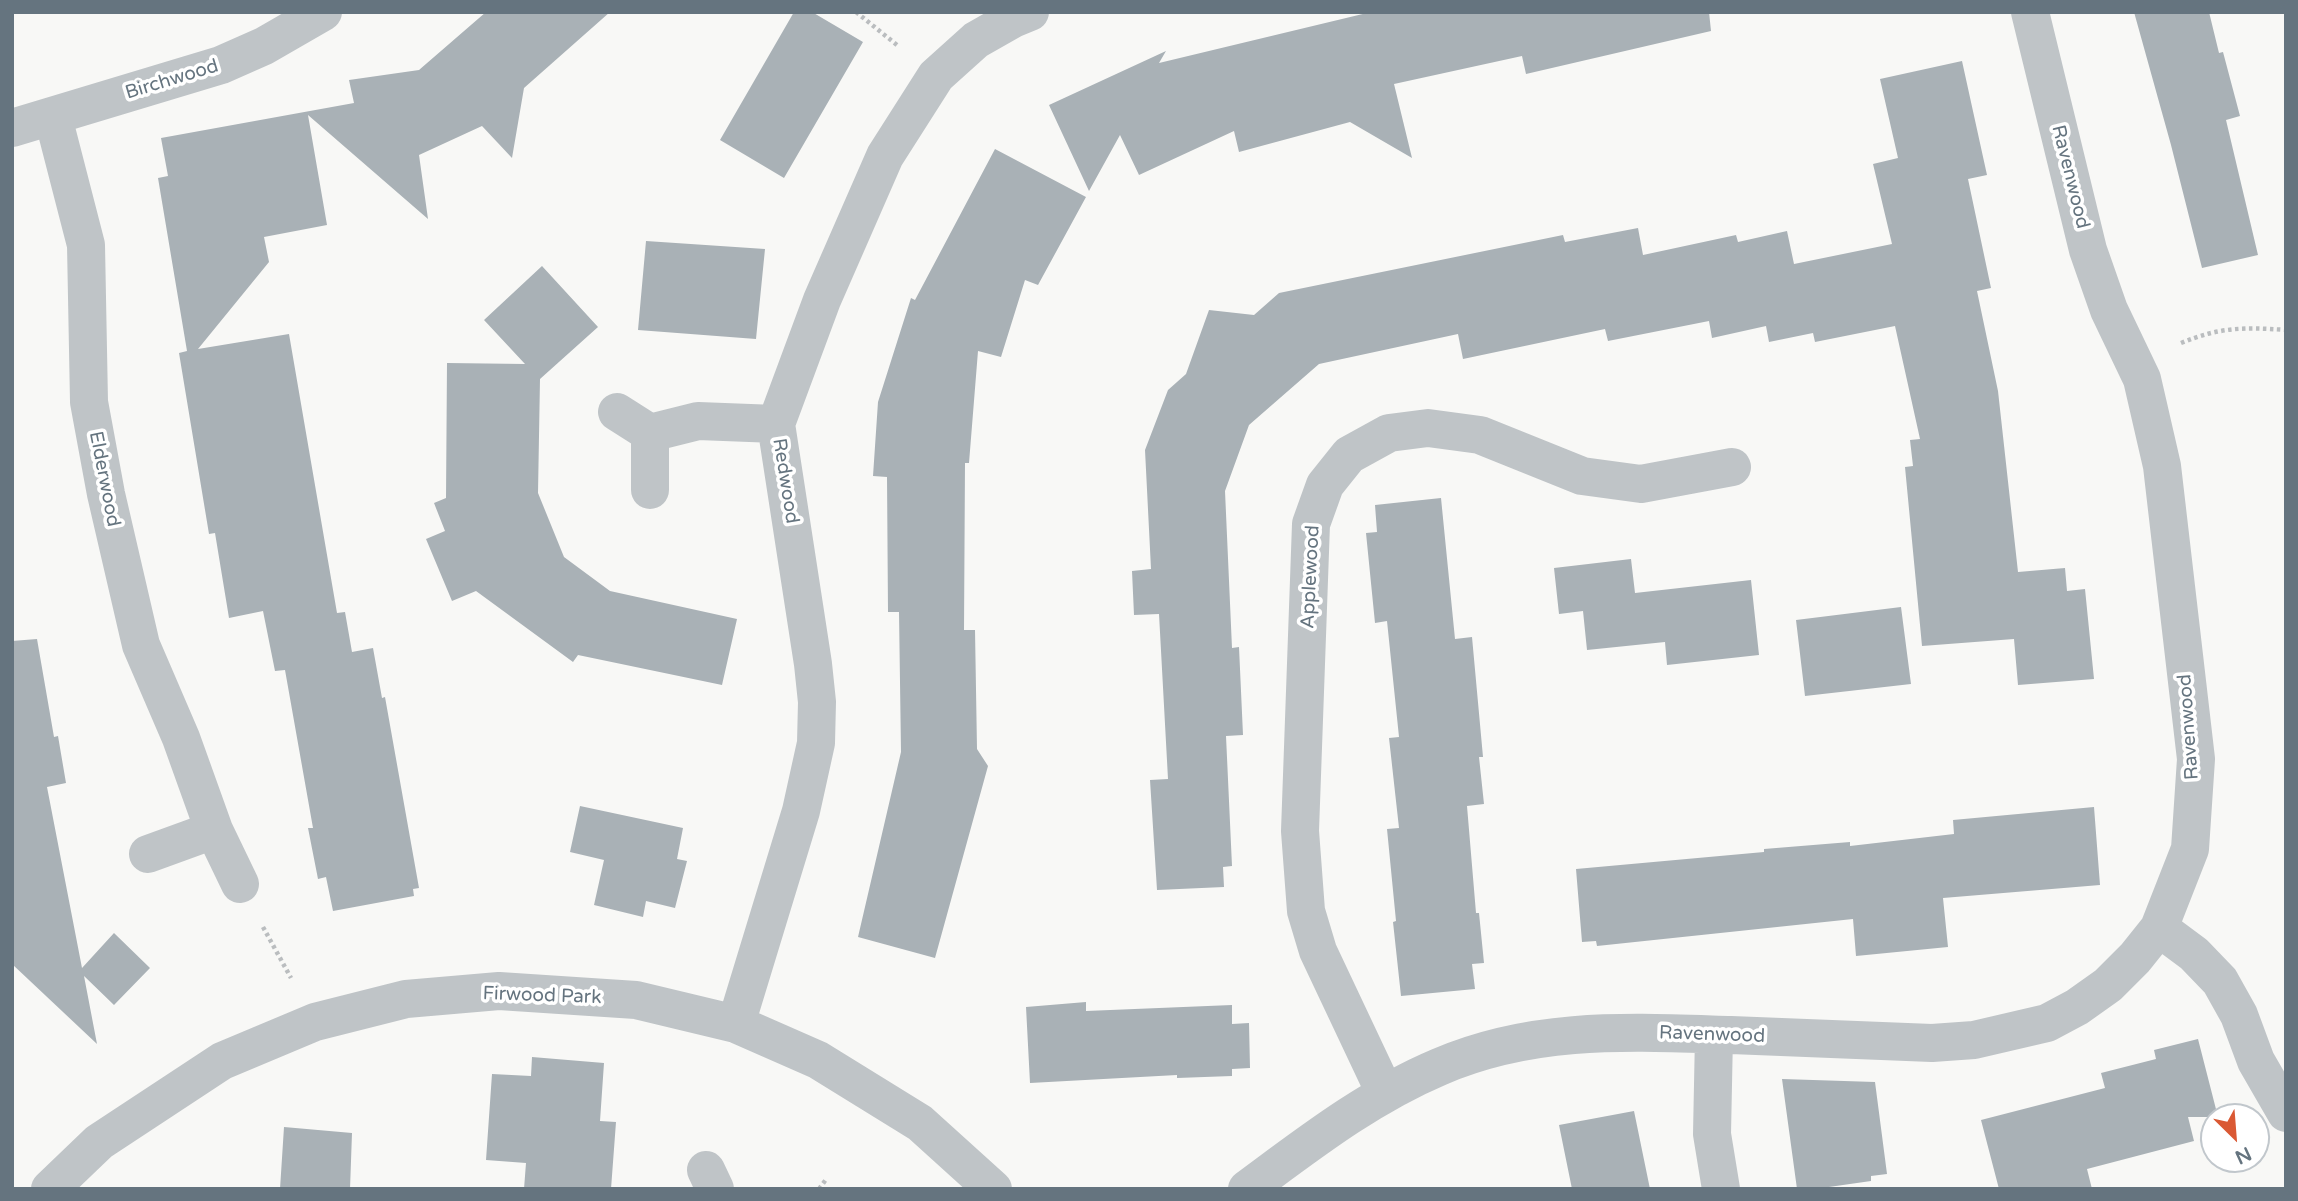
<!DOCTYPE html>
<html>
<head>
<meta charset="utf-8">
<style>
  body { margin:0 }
  #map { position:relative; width:2298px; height:1201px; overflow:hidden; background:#f8f8f6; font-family:"Varela Round",sans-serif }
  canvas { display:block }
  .frame { position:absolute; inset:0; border:14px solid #65747f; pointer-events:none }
  .north { position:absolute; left:2200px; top:1103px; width:70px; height:70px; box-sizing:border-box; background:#fff; border:2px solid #c1c7cc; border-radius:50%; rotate:155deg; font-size:19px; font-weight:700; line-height:28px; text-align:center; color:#65747f }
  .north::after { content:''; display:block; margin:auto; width:24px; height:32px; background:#da5934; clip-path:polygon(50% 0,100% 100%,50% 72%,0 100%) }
</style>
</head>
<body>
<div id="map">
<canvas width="2298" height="1201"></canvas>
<div class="frame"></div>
<div class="north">N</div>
</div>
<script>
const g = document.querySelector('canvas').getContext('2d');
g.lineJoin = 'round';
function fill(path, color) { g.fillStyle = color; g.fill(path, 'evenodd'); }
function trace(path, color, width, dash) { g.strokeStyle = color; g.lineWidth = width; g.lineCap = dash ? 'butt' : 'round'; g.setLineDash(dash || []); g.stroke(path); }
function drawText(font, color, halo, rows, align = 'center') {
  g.font = font + ' "Varela Round",sans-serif'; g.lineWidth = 7; g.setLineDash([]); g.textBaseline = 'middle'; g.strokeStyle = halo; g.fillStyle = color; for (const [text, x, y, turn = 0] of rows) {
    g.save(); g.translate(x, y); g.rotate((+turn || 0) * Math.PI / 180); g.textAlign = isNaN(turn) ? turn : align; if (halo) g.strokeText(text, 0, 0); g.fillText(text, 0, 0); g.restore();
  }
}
fill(new Path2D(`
  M 486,12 L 610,12 L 524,88 L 512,158 L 482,126 L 419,155 L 428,219 L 308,115 L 327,225 L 264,237 L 269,262 L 198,349 L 289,334 L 337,613 L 345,612 L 352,652 L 373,648 L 382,698 L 385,697 L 419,888 L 413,889 L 414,896 L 333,911 L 326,877 L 318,879 L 308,828 L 313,828 L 285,670 L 275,671 L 263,611 L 229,618 L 215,533 L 209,534 L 179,353 L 187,351 L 158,178 L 168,176 L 161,138 L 354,103 L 349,80 L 419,70 Z
  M 794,12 L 812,12 L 863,42 L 784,178 L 720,140 Z
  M 1371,12 L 1709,12 L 1711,31 L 1526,74 L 1522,56 L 1394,84 L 1412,158 L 1350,122 L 1239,152 L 1234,131 L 1139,175 L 1120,135 L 1089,191 L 1049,105 L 1166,51 L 1159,63 Z
  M 2134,12 L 2209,12 L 2219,53 L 2223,52 L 2240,116 L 2226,120 L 2258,255 L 2202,268 L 2171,145 Z
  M 1962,61 L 1987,175 L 1968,179 L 1991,288 L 1977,291 L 1998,391 L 2018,572 L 2065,568 L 2067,591 L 2085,589 L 2094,679 L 2018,685 L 2014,639 L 1922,646 L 1905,467 L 1913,466 L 1910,440 L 1920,439 L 1895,326 L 1815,342 L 1813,333 L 1769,342 L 1766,326 L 1712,338 L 1709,321 L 1608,341 L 1605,329 L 1463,359 L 1458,334 L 1319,364 L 1249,425 L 1225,491 L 1232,648 L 1239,647 L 1243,735 L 1226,736 L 1232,866 L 1223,867 L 1224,887 L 1157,890 L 1150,780 L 1168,779 L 1159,614 L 1134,615 L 1132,571 L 1151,569 L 1145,450 L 1168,390 L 1186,374 L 1209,310 L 1254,315 L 1279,293 L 1563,235 L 1565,242 L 1638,228 L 1643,255 L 1736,235 L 1738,242 L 1787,231 L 1794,264 L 1892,244 L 1873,164 L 1898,158 L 1880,79 Z
  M 995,149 L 1086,197 L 1038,285 L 1025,280 L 1001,357 L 978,351 L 969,463 L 965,463 L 964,630 L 975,630 L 977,749 L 988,766 L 935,958 L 858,937 L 901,752 L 899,612 L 888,612 L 887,477 L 873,476 L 878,402 L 911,298 L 915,300 Z
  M 646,241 L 765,249 L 756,339 L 638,330 Z
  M 542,266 L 598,327 L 540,379 L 538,493 L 564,557 L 610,591 L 737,619 L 722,685 L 578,655 L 573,662 L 476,591 L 452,601 L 426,539 L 445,531 L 434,503 L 446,498 L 447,363 L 525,364 L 484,320 Z
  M 1441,498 L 1455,639 L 1472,637 L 1483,757 L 1479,757 L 1484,804 L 1467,806 L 1476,913 L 1479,913 L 1484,963 L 1472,964 L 1475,989 L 1401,996 L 1393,922 L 1396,921 L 1387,829 L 1399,828 L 1389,738 L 1399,737 L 1387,621 L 1375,623 L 1366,533 L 1377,532 L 1375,505 Z
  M 1631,559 L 1635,593 L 1751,580 L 1759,655 L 1667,665 L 1665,642 L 1587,650 L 1583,611 L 1559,614 L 1554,568 Z
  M 1901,607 L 1911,684 L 1805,696 L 1796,620 Z
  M 37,639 L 54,737 L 58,736 L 66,783 L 47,787 L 82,968 L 114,933 L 150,968 L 114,1005 L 84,976 L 97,1044 L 12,964 L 12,641 Z
  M 580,806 L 683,828 L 677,859 L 687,861 L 675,908 L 646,901 L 643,917 L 594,905 L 604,860 L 570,852 Z
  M 2094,807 L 2100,885 L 1943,898 L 1948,947 L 1856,956 L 1853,919 L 1597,946 L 1596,941 L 1582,942 L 1576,869 L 1764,852 L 1764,849 L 1850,842 L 1850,846 L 1954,834 L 1953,820 Z
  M 1086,1002 L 1086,1011 L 1232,1005 L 1232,1024 L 1249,1023 L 1250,1068 L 1232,1069 L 1232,1076 L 1177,1078 L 1177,1075 L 1030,1083 L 1026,1007 Z
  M 2198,1039 L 2218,1117 L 2188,1117 L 2194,1141 L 2087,1169 L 2092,1189 L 1999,1189 L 1981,1120 L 2105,1088 L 2101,1073 L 2156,1059 L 2154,1050 Z
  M 532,1057 L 604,1063 L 600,1121 L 616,1122 L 611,1189 L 524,1189 L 526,1163 L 486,1160 L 492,1074 L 531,1076 Z
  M 1782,1079 L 1875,1082 L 1887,1174 L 1871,1176 L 1871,1181 L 1815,1189 L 1797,1189 Z
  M 1634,1111 L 1650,1189 L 1572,1189 L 1559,1125 Z
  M 284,1127 L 352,1133 L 350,1189 L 280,1189 Z`), '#a9b1b6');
trace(new Path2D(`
  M 856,12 L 897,45
  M 2181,343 C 2220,327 2244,327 2286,330
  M 263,927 L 291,978
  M 819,1189 L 827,1178`), '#babdbf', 4.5, [3.5, 3.5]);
trace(new Path2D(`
  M 53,117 L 86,245 L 89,402 L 106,494 L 141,645 L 181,738 L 214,830 L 240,884
  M 12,128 L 221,65 L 264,46 L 323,12
  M 617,412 L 650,433 L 698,421 L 776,424
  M 650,433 L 650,490
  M 148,854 L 214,830
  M 2159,928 L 2194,954 L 2220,981 L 2239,1015 L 2256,1061 L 2286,1113
  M 736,1024 L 801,811 L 816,743 L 817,702 L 813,664 L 776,424 L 822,300 L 885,156 L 936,76 L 976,40 L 1013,19 L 1030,12
  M 1714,1035 L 1712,1134 L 1721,1189
  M 1385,1093 L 1318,951 L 1306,911 L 1300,831 L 1311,524 L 1325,485 L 1349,455 L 1389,433 L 1428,428 L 1480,435 L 1582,476 L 1641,484 L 1732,467
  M 706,1170 L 715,1189
  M 50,1189 L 99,1142 L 222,1061 L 315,1022 L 406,999 L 499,991 L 636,1000 L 736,1024 L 818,1060 L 920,1123 L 993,1189
  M 1247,1189 C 1308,1144 1368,1097 1439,1067 C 1534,1026 1630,1032 1731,1035 C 1798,1038 1865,1040 1932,1043 L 1974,1040 L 2047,1023 L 2077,1007 L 2108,985 L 2135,958 L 2159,928 L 2190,849 L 2196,759 L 2162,466 L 2142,379 L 2109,310 L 2088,250 L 2030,12`), '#bfc4c7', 38);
drawText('19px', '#65747f', '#fff', [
  ["Birchwood",172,80,-17],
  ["Ravenwood",2070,177,76],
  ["Elderwood",104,479,79],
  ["Redwood",785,481,81],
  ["Applewood",1311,577,-87],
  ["Ravenwood",2189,727,-94],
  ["Firwood Park",542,996,2],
  ["Ravenwood",1712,1035,2]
]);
</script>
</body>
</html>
